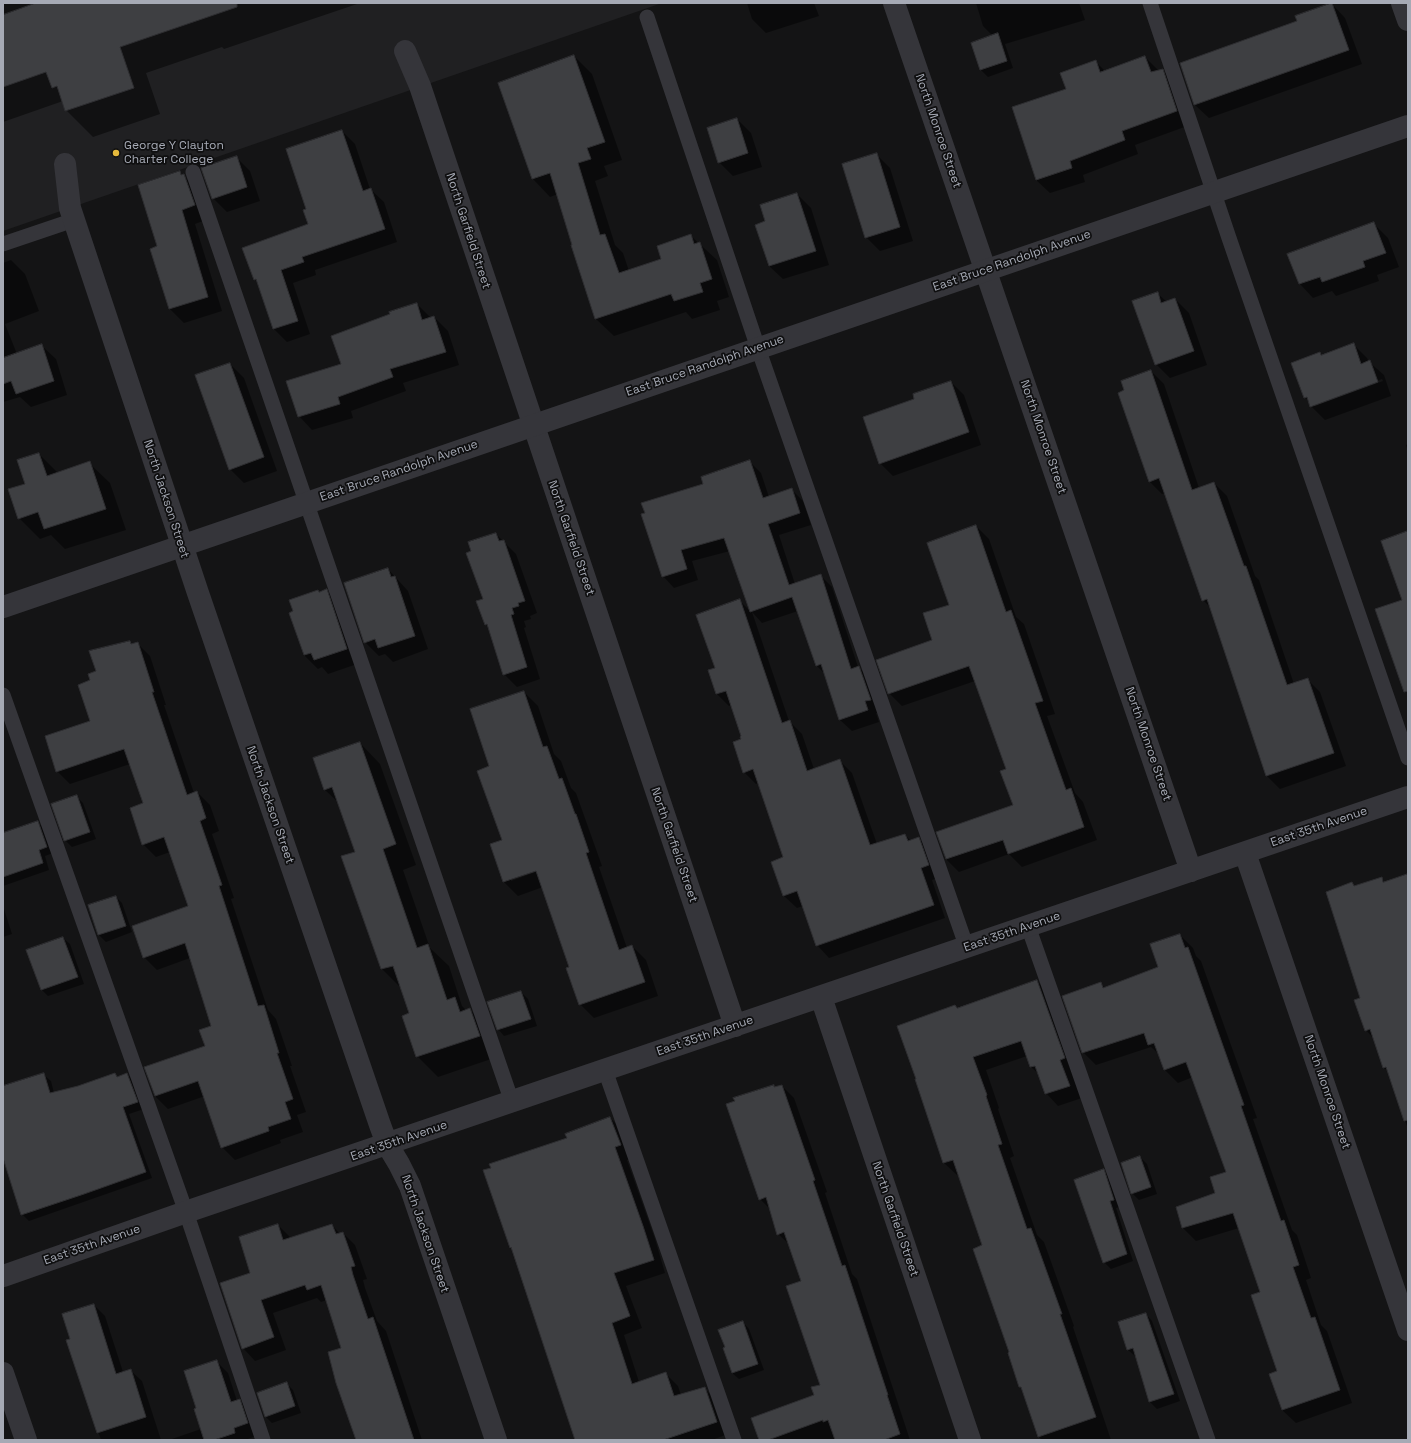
<!DOCTYPE html>
<html>
<head>
<meta charset="utf-8">
<style>
  body { margin:0 }
  #map { position:relative; width:1411px; height:1443px; overflow:hidden; background:#141415; font-family:"Space Grotesk",sans-serif }
  canvas { display:block }
  .frame { position:absolute; inset:0; border:4px solid #a6aab5; pointer-events:none }
</style>
</head>
<body>
<div id="map">
<canvas width="1411" height="1443"></canvas>
<div class="frame"></div>
</div>
<script>
const g = document.querySelector('canvas').getContext('2d');
g.lineJoin = 'round';
function fill(path, color) { g.fillStyle = color; g.fill(path, 'evenodd'); }
function trace(path, color, width, dash) { g.strokeStyle = color; g.lineWidth = width; g.lineCap = dash ? 'butt' : 'round'; g.setLineDash(dash || []); g.stroke(path); }
function drawText(font, color, halo, rows, align = 'center') {
  g.font = font + ' "Space Grotesk",sans-serif'; g.lineWidth = 3.5; g.setLineDash([]); g.textBaseline = 'middle'; g.strokeStyle = halo; g.fillStyle = color; for (const [text, x, y, turn = 0] of rows) {
    g.save(); g.translate(x, y); g.rotate((+turn || 0) * Math.PI / 180); g.textAlign = isNaN(turn) ? turn : align; if (halo) g.strokeText(text, 0, 0); g.fillText(text, 0, 0); g.restore();
  }
}
fill(new Path2D(`
  M 3,3 L 662,3 L 3,231 Z`), '#202022');
fill(new Path2D(`
  M 3,3 L 360,3 L 224,49 L 222,47 L 146,73 L 160,114 L 93,137 L 66,110 L 63,101 L 3,122 Z
  M 747,3 L 814,3 L 819,16 L 766,33 L 752,19 Z
  M 976,3 L 1079,3 L 1085,20 L 1005,44 L 1013,68 L 988,77 L 981,70 L 972,43 L 993,36 L 983,26 Z
  M 1332,4 L 1345,18 L 1362,64 L 1209,118 L 1195,105 Z
  M 574,56 L 592,74 L 622,160 L 604,166 L 608,176 L 595,181 L 615,245 L 623,253 L 629,271 L 663,259 L 691,236 L 717,260 L 729,297 L 717,301 L 720,310 L 692,319 L 686,312 L 614,336 L 596,319 L 572,246 L 574,245 L 558,194 L 550,197 L 533,179 L 499,83 Z
  M 1145,57 L 1159,71 L 1163,70 L 1176,84 L 1190,125 L 1135,145 L 1138,154 L 1083,175 L 1085,182 L 1050,193 L 1036,180 L 1068,90 L 1095,61 L 1105,71 Z
  M 737,119 L 751,133 L 762,167 L 733,176 L 719,162 Z
  M 342,131 L 355,144 L 370,189 L 384,202 L 397,242 L 315,270 L 316,275 L 293,283 L 310,334 L 287,342 L 274,329 L 258,283 L 255,279 L 309,224 L 307,210 Z
  M 876,154 L 890,168 L 913,241 L 880,251 L 866,237 Z
  M 236,157 L 250,171 L 260,201 L 227,212 L 213,198 Z
  M 179,172 L 198,189 L 208,219 L 195,224 L 222,311 L 184,323 L 170,309 L 159,247 Z
  M 797,194 L 811,208 L 829,265 L 783,279 L 769,266 L 766,222 Z
  M 1374,224 L 1388,238 L 1399,267 L 1377,275 L 1379,281 L 1336,296 L 1332,291 L 1313,298 L 1300,284 Z
  M 11,260 L 25,274 L 39,311 L 5,324 L 17,354 L 42,346 L 56,359 L 67,395 L 31,407 L 20,397 L 3,402 L 3,263 Z
  M 1157,293 L 1167,302 L 1175,299 L 1189,313 L 1207,365 L 1170,378 L 1156,364 Z
  M 417,304 L 431,318 L 434,317 L 448,331 L 459,365 L 403,383 L 406,391 L 351,411 L 353,418 L 312,430 L 299,416 L 343,365 Z
  M 1353,344 L 1367,358 L 1369,362 L 1384,375 L 1391,396 L 1325,420 L 1311,406 L 1309,402 L 1305,397 L 1320,353 L 1323,356 ZM 1382,379 L 1383,381 L 1315,406 L 1315,404 Z
  M 230,364 L 244,378 L 277,471 L 244,483 L 230,469 Z
  M 1151,371 L 1164,384 L 1199,488 L 1214,483 L 1227,496 L 1255,576 L 1259,580 L 1294,684 L 1307,679 L 1320,692 L 1346,766 L 1280,789 L 1267,776 L 1212,609 L 1203,600 L 1165,493 L 1162,494 L 1149,481 L 1125,391 Z
  M 951,382 L 964,395 L 981,445 L 893,476 L 880,463 L 916,400 Z
  M 1408,444 L 1408,452 L 1406,445 Z
  M 39,454 L 58,473 L 89,463 L 110,483 L 126,530 L 65,549 L 51,535 L 40,539 L 19,518 Z
  M 750,462 L 761,473 L 769,497 L 791,489 L 803,501 L 811,525 L 779,535 L 795,584 L 820,575 L 832,587 L 858,667 L 871,679 L 882,711 L 876,713 L 879,722 L 852,731 L 840,720 L 825,674 L 816,665 L 798,611 L 762,623 L 752,612 L 789,721 L 802,734 L 814,769 L 840,761 L 852,773 L 877,844 L 905,835 L 911,841 L 919,839 L 931,851 L 940,877 L 932,880 L 945,918 L 829,958 L 817,945 L 803,906 L 797,908 L 784,896 L 772,862 L 784,858 L 759,783 L 756,784 L 744,772 L 742,740 L 732,705 L 729,706 L 717,694 L 716,669 L 740,601 L 751,612 L 730,551 L 692,561 L 698,580 L 674,588 L 663,576 L 705,484 Z
  M 976,526 L 989,539 L 1016,617 L 1024,624 L 1055,714 L 1047,716 L 1075,793 L 1083,802 L 1097,840 L 1022,867 L 1009,854 L 959,872 L 946,859 L 1014,806 L 1008,770 L 975,681 L 902,706 L 889,693 L 933,640 L 950,605 Z
  M 496,534 L 516,554 L 537,613 L 530,616 L 531,619 L 524,621 L 526,627 L 524,628 L 540,679 L 517,687 L 504,674 L 490,629 L 486,624 L 484,600 L 472,552 Z
  M 388,569 L 408,591 L 428,649 L 393,662 L 385,654 L 379,656 L 365,642 Z
  M 326,590 L 340,604 L 360,663 L 328,674 L 322,667 L 318,669 L 304,655 L 319,593 Z
  M 130,642 L 132,645 L 137,643 L 150,656 L 166,705 L 164,705 L 194,793 L 197,792 L 210,805 L 219,831 L 212,834 L 234,898 L 231,899 L 268,1010 L 276,1019 L 292,1066 L 290,1066 L 306,1112 L 297,1115 L 303,1132 L 280,1140 L 281,1143 L 235,1160 L 222,1147 L 205,1096 L 168,1109 L 155,1096 L 206,1047 L 212,1027 L 190,958 L 157,970 L 144,957 L 189,907 L 170,852 L 156,857 L 143,844 L 144,804 L 130,764 L 70,784 L 57,771 L 91,722 L 91,681 L 97,672 Z
  M 524,692 L 538,706 L 554,754 L 561,761 L 571,788 L 576,793 L 602,866 L 599,867 L 627,948 L 632,946 L 646,960 L 658,996 L 594,1018 L 580,1004 L 570,968 L 543,887 L 518,896 L 504,882 L 491,845 L 503,841 L 491,767 ZM 540,868 L 541,870 L 511,881 L 511,879 Z
  M 360,743 L 380,764 L 416,865 L 403,870 L 430,948 L 449,966 L 462,1006 L 467,1011 L 470,1010 L 491,1030 L 500,1056 L 438,1077 L 417,1056 L 410,1014 L 401,988 L 382,969 L 356,852 L 340,804 L 325,790 L 314,759 Z
  M 76,796 L 83,803 L 96,839 L 72,847 L 65,840 Z
  M 38,822 L 44,829 L 53,853 L 45,856 L 49,870 L 3,886 L 3,835 Z
  M 1408,875 L 1408,1129 L 1388,1071 L 1384,1068 L 1374,1039 L 1366,1030 L 1362,998 L 1352,884 L 1355,887 L 1381,878 L 1386,883 Z
  M 116,897 L 122,903 L 132,932 L 106,942 L 99,935 L 89,906 Z
  M 3,906 L 12,934 L 3,937 Z
  M 1180,935 L 1193,948 L 1196,956 L 1201,961 L 1257,1118 L 1253,1119 L 1292,1230 L 1297,1235 L 1311,1278 L 1306,1280 L 1321,1325 L 1327,1331 L 1352,1403 L 1296,1423 L 1282,1410 L 1278,1372 L 1261,1292 L 1239,1228 L 1196,1241 L 1183,1228 L 1177,1207 L 1217,1193 L 1227,1172 L 1193,1077 L 1178,1083 L 1165,1070 L 1160,1055 L 1151,1047 L 1096,1065 L 1083,1052 L 1101,984 L 1105,988 L 1160,968 Z
  M 63,938 L 70,944 L 84,984 L 48,996 L 42,990 Z
  M 1037,981 L 1050,994 L 1082,1098 L 1058,1106 L 1046,1093 L 1040,1075 L 1031,1067 L 1027,1056 L 986,1070 L 999,1108 L 998,1109 L 1014,1156 L 1010,1158 L 1037,1235 L 1044,1242 L 1074,1326 L 1073,1327 L 1111,1440 L 1042,1440 L 1039,1437 L 1022,1389 L 1020,1387 L 983,1246 L 959,1175 L 957,1175 L 944,1163 L 958,1009 Z
  M 521,992 L 528,999 L 537,1026 L 504,1036 L 498,1029 Z
  M 115,1074 L 118,1077 L 127,1074 L 134,1081 L 144,1109 L 129,1114 L 152,1178 L 29,1221 L 22,1214 L 3,1155 L 3,1087 L 44,1075 L 51,1081 L 54,1093 L 78,1087 Z
  M 773,1086 L 775,1088 L 782,1086 L 794,1098 L 827,1192 L 825,1193 L 852,1274 L 857,1279 L 910,1440 L 760,1440 L 816,1396 L 821,1385 L 802,1282 L 790,1245 L 778,1234 L 771,1210 L 760,1199 Z
  M 610,1118 L 623,1130 L 633,1158 L 627,1160 L 655,1239 L 665,1273 L 626,1286 L 642,1328 L 624,1335 L 639,1382 L 665,1373 L 678,1386 L 681,1395 L 704,1388 L 717,1401 L 728,1434 L 712,1440 L 576,1440 L 513,1249 L 511,1247 L 484,1171 L 568,1138 Z
  M 1140,1157 L 1147,1164 L 1157,1194 L 1139,1200 L 1132,1193 Z
  M 1103,1170 L 1110,1177 L 1120,1207 L 1116,1208 L 1133,1261 L 1111,1269 L 1104,1262 Z
  M 278,1225 L 291,1238 L 332,1225 L 340,1234 L 343,1233 L 355,1245 L 367,1279 L 363,1280 L 365,1288 L 377,1321 L 386,1331 L 422,1440 L 368,1440 L 343,1349 L 327,1300 L 321,1302 L 317,1298 L 273,1313 L 286,1350 L 255,1361 L 243,1348 L 251,1273 Z
  M 94,1305 L 105,1316 L 123,1372 L 130,1370 L 142,1381 L 161,1440 L 101,1440 L 68,1341 L 72,1339 Z
  M 1146,1314 L 1152,1321 L 1180,1401 L 1157,1409 L 1150,1402 L 1137,1356 L 1135,1356 L 1128,1350 L 1120,1323 Z
  M 743,1322 L 749,1329 L 764,1370 L 739,1379 L 732,1373 L 726,1348 Z
  M 216,1361 L 228,1373 L 237,1401 L 239,1400 L 251,1411 L 259,1435 L 245,1440 L 169,1440 L 201,1429 L 198,1409 Z
  M 286,1383 L 293,1390 L 301,1413 L 272,1423 L 266,1417 Z`), '#0007');
const building = new Path2D(`
  M 36,3 L 237,3 L 237,7 L 120,47 L 134,88 L 65,111 L 57,86 L 52,88 L 46,72 L 3,87 L 3,15 Z
  M 1332,3 L 1349,50 L 1194,105 L 1180,63 L 1297,21 L 1295,16 Z
  M 998,33 L 1007,61 L 980,70 L 971,43 Z
  M 574,55 L 605,142 L 587,148 L 591,159 L 578,163 L 600,235 L 605,234 L 619,273 L 661,259 L 657,246 L 691,234 L 694,244 L 700,242 L 712,279 L 700,283 L 703,292 L 674,301 L 671,294 L 595,319 L 571,245 L 572,245 L 550,173 L 532,179 L 498,83 Z
  M 1145,56 L 1151,72 L 1163,69 L 1177,111 L 1122,131 L 1125,140 L 1070,161 L 1072,168 L 1036,180 L 1012,107 L 1066,89 L 1060,73 L 1096,60 L 1100,72 Z
  M 737,118 L 748,153 L 718,163 L 707,128 Z
  M 342,130 L 363,191 L 371,188 L 385,229 L 302,257 L 304,262 L 281,270 L 298,321 L 273,329 L 256,279 L 254,280 L 242,248 L 308,224 L 303,210 L 306,209 L 286,149 Z
  M 877,153 L 900,227 L 865,238 L 842,164 Z
  M 237,156 L 247,187 L 212,199 L 201,168 Z
  M 180,171 L 181,175 L 184,174 L 195,205 L 182,210 L 208,297 L 169,309 L 150,249 L 157,246 L 138,185 Z
  M 797,193 L 816,251 L 769,266 L 755,225 L 765,221 L 760,205 Z
  M 1374,222 L 1386,253 L 1363,261 L 1365,267 L 1322,282 L 1320,277 L 1299,284 L 1287,254 Z
  M 1158,292 L 1161,303 L 1175,298 L 1194,351 L 1155,365 L 1132,301 Z
  M 417,303 L 422,320 L 434,316 L 446,352 L 390,369 L 393,377 L 338,397 L 340,404 L 298,417 L 286,381 L 341,364 L 331,336 L 390,314 L 389,312 Z
  M 1354,343 L 1361,364 L 1370,360 L 1378,382 L 1310,407 L 1307,397 L 1304,398 L 1291,363 L 1320,352 L 1321,355 Z
  M 42,344 L 54,381 L 16,394 L 11,381 L 3,384 L 3,358 Z
  M 230,363 L 264,457 L 229,470 L 195,375 Z
  M 1151,370 L 1192,490 L 1214,482 L 1244,566 L 1246,566 L 1287,685 L 1308,678 L 1334,753 L 1266,776 L 1207,599 L 1202,601 L 1159,478 L 1149,482 L 1118,393 L 1124,390 L 1121,381 Z
  M 951,381 L 969,432 L 879,464 L 863,417 L 914,399 L 913,394 Z
  M 39,453 L 47,476 L 90,461 L 106,509 L 44,529 L 38,512 L 18,519 L 8,489 L 25,484 L 17,460 Z
  M 750,460 L 763,498 L 792,488 L 800,513 L 768,524 L 789,585 L 821,574 L 851,669 L 859,666 L 871,700 L 865,701 L 868,710 L 839,720 L 821,664 L 816,666 L 792,597 L 750,612 L 724,538 L 681,550 L 687,569 L 662,577 L 641,514 L 645,513 L 641,503 L 703,484 L 701,477 Z
  M 976,525 L 1006,612 L 1011,610 L 1043,701 L 1035,703 L 1066,790 L 1071,788 L 1084,827 L 1008,854 L 1003,840 L 946,859 L 936,832 L 1013,805 L 1000,771 L 1006,769 L 969,666 L 888,694 L 876,660 L 932,640 L 923,613 L 949,605 L 927,543 Z
  M 1408,531 L 1408,691 L 1404,692 L 1375,609 L 1402,600 L 1381,541 Z
  M 496,533 L 499,541 L 504,540 L 525,601 L 518,603 L 519,606 L 512,608 L 514,614 L 511,615 L 527,667 L 503,675 L 487,624 L 485,625 L 476,601 L 483,599 L 466,553 L 471,551 L 468,542 Z
  M 388,568 L 391,577 L 395,576 L 415,636 L 378,648 L 375,639 L 364,643 L 344,583 Z
  M 327,589 L 347,649 L 314,660 L 311,653 L 304,655 L 289,613 L 293,611 L 289,600 L 318,590 L 319,592 Z
  M 740,599 L 782,723 L 790,720 L 807,771 L 840,759 L 870,845 L 905,834 L 908,841 L 919,837 L 929,865 L 921,868 L 934,905 L 816,946 L 797,891 L 783,896 L 771,862 L 783,857 L 753,769 L 743,773 L 733,742 L 741,739 L 740,737 L 741,736 L 726,691 L 716,694 L 708,670 L 715,668 L 696,615 Z
  M 130,641 L 131,644 L 138,642 L 154,692 L 152,692 L 187,795 L 197,791 L 206,818 L 200,821 L 222,885 L 219,886 L 258,1006 L 264,1005 L 279,1053 L 277,1053 L 293,1099 L 285,1102 L 291,1119 L 268,1127 L 269,1131 L 221,1148 L 198,1081 L 155,1096 L 144,1067 L 205,1046 L 199,1030 L 211,1026 L 185,943 L 143,958 L 132,926 L 188,906 L 164,837 L 142,845 L 130,808 L 143,803 L 124,749 L 56,772 L 45,736 L 90,721 L 78,685 L 90,680 L 88,674 L 96,671 L 89,651 Z
  M 524,691 L 543,747 L 547,746 L 559,779 L 562,778 L 575,814 L 576,814 L 589,852 L 586,853 L 619,950 L 632,945 L 645,982 L 579,1005 L 566,968 L 569,967 L 536,871 L 503,882 L 490,844 L 502,840 L 477,771 L 489,766 L 470,709 Z
  M 360,742 L 396,844 L 383,849 L 417,948 L 428,944 L 447,1000 L 455,997 L 460,1012 L 470,1008 L 480,1036 L 416,1057 L 402,1016 L 409,1013 L 393,966 L 381,969 L 341,856 L 355,852 L 332,787 L 324,790 L 313,758 Z
  M 77,795 L 90,832 L 64,841 L 51,804 Z
  M 38,821 L 47,847 L 39,850 L 43,863 L 3,877 L 3,833 Z
  M 1408,874 L 1408,1120 L 1404,1121 L 1386,1067 L 1383,1068 L 1370,1029 L 1365,1031 L 1354,1000 L 1360,998 L 1326,892 L 1352,882 L 1354,886 L 1382,877 L 1383,882 Z
  M 116,896 L 126,926 L 98,935 L 88,905 Z
  M 1180,934 L 1185,948 L 1188,947 L 1244,1105 L 1241,1106 L 1281,1221 L 1284,1220 L 1299,1265 L 1293,1267 L 1311,1318 L 1315,1317 L 1340,1390 L 1282,1410 L 1269,1374 L 1277,1371 L 1251,1295 L 1260,1292 L 1233,1213 L 1182,1228 L 1176,1207 L 1215,1193 L 1210,1177 L 1226,1172 L 1186,1062 L 1164,1070 L 1154,1043 L 1148,1045 L 1144,1033 L 1082,1053 L 1062,996 L 1101,982 L 1103,988 L 1158,967 L 1150,944 Z
  M 63,937 L 78,977 L 41,990 L 26,950 Z
  M 1037,980 L 1065,1058 L 1060,1060 L 1070,1086 L 1045,1094 L 1035,1066 L 1030,1067 L 1021,1041 L 973,1057 L 987,1095 L 986,1096 L 1002,1144 L 998,1145 L 1027,1229 L 1031,1228 L 1062,1314 L 1060,1314 L 1096,1417 L 1038,1437 L 1021,1387 L 1019,1387 L 1008,1353 L 1009,1352 L 973,1249 L 982,1245 L 953,1160 L 943,1163 L 915,1079 L 916,1079 L 897,1026 L 955,1005 L 957,1008 Z
  M 521,991 L 531,1019 L 497,1030 L 487,1002 Z
  M 44,1073 L 50,1093 L 78,1086 L 115,1073 L 117,1077 L 127,1073 L 138,1102 L 123,1107 L 146,1172 L 84,1194 L 21,1215 L 3,1158 L 3,1086 Z
  M 774,1085 L 774,1087 L 782,1085 L 815,1180 L 813,1181 L 842,1266 L 845,1265 L 888,1395 L 887,1395 L 900,1434 L 884,1440 L 835,1440 L 828,1420 L 823,1422 L 823,1420 L 768,1440 L 759,1440 L 751,1418 L 814,1395 L 811,1387 L 820,1385 L 786,1286 L 801,1281 L 784,1232 L 777,1235 L 766,1197 L 759,1200 L 726,1104 L 735,1101 L 733,1098 Z
  M 610,1117 L 621,1145 L 615,1147 L 643,1226 L 654,1260 L 614,1273 L 630,1316 L 612,1323 L 632,1384 L 666,1372 L 674,1396 L 705,1387 L 717,1422 L 663,1440 L 575,1440 L 511,1247 L 510,1248 L 483,1170 L 491,1168 L 489,1164 L 567,1138 L 565,1134 Z
  M 1140,1156 L 1151,1187 L 1131,1194 L 1121,1163 Z
  M 1104,1169 L 1114,1200 L 1110,1201 L 1127,1254 L 1103,1263 L 1074,1180 Z
  M 278,1224 L 283,1240 L 332,1224 L 336,1234 L 343,1232 L 355,1266 L 351,1267 L 353,1275 L 368,1319 L 373,1317 L 414,1440 L 356,1440 L 336,1383 L 328,1352 L 341,1348 L 321,1285 L 307,1290 L 305,1285 L 261,1300 L 274,1337 L 242,1349 L 220,1283 L 250,1273 L 239,1237 Z
  M 94,1304 L 116,1374 L 131,1369 L 146,1417 L 97,1433 L 66,1340 L 70,1339 L 62,1314 Z
  M 1146,1313 L 1174,1394 L 1149,1402 L 1133,1348 L 1127,1350 L 1118,1322 Z
  M 743,1321 L 758,1364 L 732,1373 L 723,1348 L 725,1347 L 718,1330 Z
  M 217,1360 L 231,1402 L 240,1399 L 248,1423 L 234,1428 L 235,1433 L 214,1440 L 204,1440 L 194,1409 L 196,1408 L 184,1371 Z
  M 287,1382 L 295,1406 L 265,1417 L 257,1393 Z`);
fill(building, '#3e3f42');
trace(building, '#2e2e31', 1);
trace(new Path2D(`
  M 1150,3 L 1229,238 L 1408,758
  M 647,17 L 758,348 L 967,948
  M 193,172 L 512,1102
  M 3,244 L 74,220
  M 3,695 L 186,1212 L 263,1440
  M 1028,926 L 1208,1440
  M 605,1070 L 734,1440`), '#35353a', 15);
trace(new Path2D(`
  M 894,3 L 1191,871
  M 1402,3 L 1408,20
  M 405,51 L 420,86 L 735,1026
  M 65,164 L 70,208 L 198,593 L 380,1125 L 387,1144 L 399,1164 L 410,1186 L 496,1440
  M 1245,853 L 1408,1330
  M 821,997 L 970,1440
  M 3,1276 L 186,1212 L 1408,797
  M 3,1373 L 26,1440`), '#35353a', 22);
trace(new Path2D(`
  M 3,607 L 1408,126`), '#35353a', 22);
for (const [x, y, r, color] of [
  [116,153,4,"#e5b93c"]
]) { const dot = new Path2D(); dot.arc(x, y, r, 0, 2 * Math.PI); g.fillStyle = color; g.fill(dot); trace(dot, '#0f0f10', 1.5); }
drawText('12px', '#a6aab5', '#0f0f10', [
  ["North Monroe Street",938,131,71],
  ["North Garfield Street",468,231,72],
  ["East Bruce Randolph Avenue",1012,261,-19],
  ["East Bruce Randolph Avenue",705,366,-19],
  ["North Monroe Street",1043,437,71],
  ["East Bruce Randolph Avenue",399,471,-19],
  ["North Jackson Street",166,499,72],
  ["North Garfield Street",571,538,71],
  ["North Monroe Street",1148,744,71],
  ["North Jackson Street",270,805,71],
  ["East 35th Avenue",1319,827,-19],
  ["North Garfield Street",674,845,71],
  ["East 35th Avenue",1012,932,-19],
  ["East 35th Avenue",705,1036,-19],
  ["North Monroe Street",1327,1092,71],
  ["East 35th Avenue",399,1141,-19],
  ["North Garfield Street",895,1219,71],
  ["North Jackson Street",425,1234,71],
  ["East 35th Avenue",92,1245,-19]
]);
drawText('12px', '#a6aab5', '#0f0f10', [
  ["George Y Clayton",124,146],
  ["Charter College",124,160]
], 'left');
</script>
</body>
</html>
